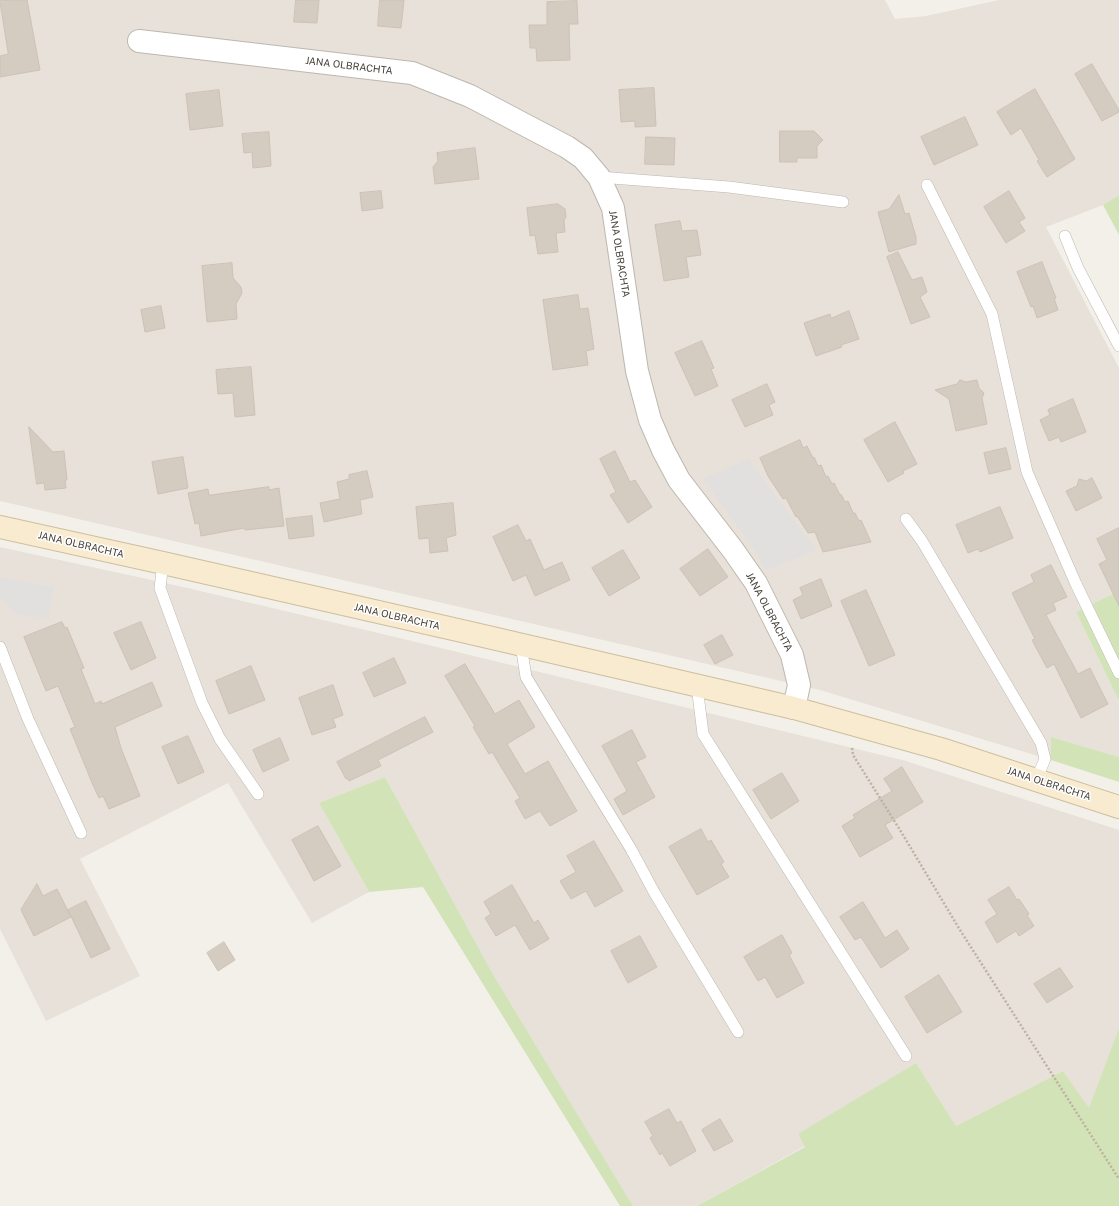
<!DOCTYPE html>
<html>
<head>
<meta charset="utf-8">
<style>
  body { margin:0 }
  canvas { display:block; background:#f3f0ea }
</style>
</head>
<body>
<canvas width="1119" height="1206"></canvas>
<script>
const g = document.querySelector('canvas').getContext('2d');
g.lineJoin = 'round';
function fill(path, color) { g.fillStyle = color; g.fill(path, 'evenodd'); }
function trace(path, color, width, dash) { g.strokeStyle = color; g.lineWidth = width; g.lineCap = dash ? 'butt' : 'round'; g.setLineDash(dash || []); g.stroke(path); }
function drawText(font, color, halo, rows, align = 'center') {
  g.font = font + ' "Public Sans",sans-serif'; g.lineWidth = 3; g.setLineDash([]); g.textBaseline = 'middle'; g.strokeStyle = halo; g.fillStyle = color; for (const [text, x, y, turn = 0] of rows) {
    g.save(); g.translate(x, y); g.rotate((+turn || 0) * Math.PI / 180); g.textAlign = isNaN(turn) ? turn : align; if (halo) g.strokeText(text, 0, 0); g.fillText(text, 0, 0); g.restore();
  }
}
fill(new Path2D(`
  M 0,0 L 885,0 L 895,19 L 926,16 L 999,0 L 1119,0 L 1119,195 L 1103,205 L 1046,227 L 1119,368 L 1119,591 L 1076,612 L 1119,701 L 1119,757 L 1051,737 L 1051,760 L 820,690 L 0,501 Z
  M 0,547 L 179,586 L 408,640 L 906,761 L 1119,830 L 1119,1028 L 1089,1109 L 1063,1071 L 956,1126 L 916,1063 L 798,1135 L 805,1146 L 697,1206 L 633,1206 L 494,976 L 385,777 L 319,803 L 369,892 L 312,923 L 228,783 L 80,859 L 140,976 L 46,1021 L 0,929 Z`), '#e7e1d9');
fill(new Path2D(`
  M 1119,195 L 1119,235 L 1103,205 Z
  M 1119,591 L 1119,701 L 1076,612 Z
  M 1051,737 L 1119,757 L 1119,782 L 1051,760 Z
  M 385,777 L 494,976 L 633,1206 L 620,1206 L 423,887 L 369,892 L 319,803 Z
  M 1119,1028 L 1119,1206 L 697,1206 L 805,1147 L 798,1134 L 916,1063 L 956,1126 L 1063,1071 L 1089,1108 Z`), '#d3e3b8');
fill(new Path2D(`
  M 748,459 L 816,550 L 766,571 L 754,549 L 703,479 Z
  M 0,577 L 54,587 L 48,619 L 14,613 L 0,596 Z`), '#e2e0de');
const building = new Path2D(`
  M 0,0 L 27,0 L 40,70 L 0,77 L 0,56 L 8,54 Z
  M 296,0 L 319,0 L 317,23 L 294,22 Z
  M 380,0 L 404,0 L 401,28 L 378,26 Z
  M 577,1 L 578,24 L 569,24 L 570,60 L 537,61 L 536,48 L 530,48 L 529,25 L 547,25 L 547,2 Z
  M 1092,64 L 1119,110 L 1119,112 L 1102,121 L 1075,74 Z
  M 654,88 L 656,126 L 635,127 L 635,121 L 621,122 L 619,90 Z
  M 1035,89 L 1075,159 L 1047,177 L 1037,161 L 1039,160 L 1021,128 L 1011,135 L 997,112 Z
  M 219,90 L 223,126 L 190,130 L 186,94 Z
  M 965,117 L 978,145 L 934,165 L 921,137 Z
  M 780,131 L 814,131 L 823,140 L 817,146 L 817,158 L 797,158 L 797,162 L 780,162 Z
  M 269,132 L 271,166 L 253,168 L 252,152 L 244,153 L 242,134 Z
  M 646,137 L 675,138 L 674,165 L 645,164 Z
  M 475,148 L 479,179 L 435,184 L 433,167 L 438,161 L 437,153 Z
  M 381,191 L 383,208 L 362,211 L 360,193 Z
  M 1009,191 L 1025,218 L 1019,222 L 1025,231 L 1006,243 L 984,207 Z
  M 899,195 L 905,214 L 909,213 L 916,237 L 916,244 L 889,252 L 878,212 L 889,209 Z
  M 558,204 L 565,209 L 566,217 L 564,220 L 565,232 L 556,233 L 558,252 L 538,254 L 535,235 L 530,236 L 527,208 Z
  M 680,221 L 682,231 L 697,230 L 701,255 L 686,257 L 689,277 L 664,281 L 655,225 Z
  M 898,252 L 912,280 L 922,277 L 927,292 L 920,297 L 930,317 L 911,324 L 887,257 Z
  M 1042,262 L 1056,298 L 1054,298 L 1058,310 L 1037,318 L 1033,306 L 1031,307 L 1017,272 Z
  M 232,263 L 233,278 L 241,287 L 242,293 L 236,304 L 237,319 L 207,322 L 202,266 Z
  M 578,295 L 580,309 L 588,308 L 594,349 L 586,351 L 588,365 L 553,370 L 543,300 Z
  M 161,306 L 165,328 L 145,332 L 141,310 Z
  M 849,311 L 859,339 L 841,345 L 842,347 L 816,356 L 804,323 L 830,314 L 831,318 Z
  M 702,341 L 714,368 L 711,369 L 718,386 L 695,396 L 675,353 Z
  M 251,367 L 255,415 L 235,417 L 233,393 L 218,394 L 216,370 Z
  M 960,380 L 966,382 L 977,380 L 979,388 L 984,393 L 982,398 L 987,424 L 956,431 L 949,399 L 935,390 L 957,384 Z
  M 767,384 L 775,402 L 769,405 L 773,415 L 745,427 L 732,400 Z
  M 1073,399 L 1086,432 L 1061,442 L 1059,437 L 1049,441 L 1040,420 L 1050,415 L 1048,410 Z
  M 895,422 L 917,464 L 903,471 L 904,473 L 888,482 L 864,440 Z
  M 29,427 L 53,452 L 64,451 L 67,480 L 65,480 L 66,488 L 45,490 L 44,483 L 37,484 Z
  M 800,440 L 803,448 L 807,446 L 813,458 L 814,457 L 818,466 L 821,465 L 826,477 L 828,476 L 832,484 L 834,483 L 840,495 L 841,494 L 845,502 L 848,501 L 853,513 L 855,513 L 859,521 L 861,520 L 871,542 L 823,552 L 815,532 L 808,533 L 797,516 L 796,517 L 786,498 L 783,499 L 768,476 L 760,458 Z
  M 1006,448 L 1011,469 L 989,474 L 984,453 Z
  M 615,451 L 630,482 L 635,480 L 652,507 L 628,523 L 610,495 L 616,492 L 600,459 Z
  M 183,457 L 188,488 L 158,494 L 152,462 Z
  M 367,471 L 373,497 L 360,500 L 362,514 L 324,522 L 320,503 L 340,499 L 337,482 L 349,479 L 349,475 Z
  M 1092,478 L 1102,498 L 1076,511 L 1066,491 L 1077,486 L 1079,479 L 1086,481 Z
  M 269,487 L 269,490 L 279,488 L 284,526 L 245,530 L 244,528 L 201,536 L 199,523 L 195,524 L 188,493 L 208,489 L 209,495 Z
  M 453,503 L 456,535 L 446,538 L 448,551 L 430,553 L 429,538 L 419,539 L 416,507 Z
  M 1000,507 L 1013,538 L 980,552 L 978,549 L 968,553 L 956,525 Z
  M 312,516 L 314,536 L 289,539 L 286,519 Z
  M 518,525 L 526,541 L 530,539 L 544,570 L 562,562 L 570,580 L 535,596 L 526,575 L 513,581 L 493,537 Z
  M 1119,528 L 1119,606 L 1099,564 L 1107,560 L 1097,539 Z
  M 708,549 L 728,577 L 700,596 L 680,569 Z
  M 623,550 L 640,578 L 609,596 L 592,568 Z
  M 1051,565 L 1067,597 L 1053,603 L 1056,610 L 1046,615 L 1078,674 L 1090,668 L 1108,704 L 1081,718 L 1054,664 L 1047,668 L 1032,640 L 1035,639 L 1012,593 L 1034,582 L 1031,575 Z
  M 821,579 L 832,606 L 801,619 L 793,600 L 803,595 L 800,588 Z
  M 866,590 L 895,655 L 869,666 L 841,601 Z
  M 62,622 L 65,628 L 67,627 L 72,639 L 84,668 L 81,669 L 95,704 L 101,701 L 102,704 L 152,682 L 162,706 L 115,727 L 121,748 L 140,796 L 109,809 L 103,796 L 99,798 L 93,785 L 70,729 L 75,727 L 58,686 L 46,691 L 24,637 Z
  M 141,622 L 156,658 L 131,670 L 114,633 Z
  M 722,635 L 733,655 L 715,664 L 704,645 Z
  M 394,658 L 406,683 L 374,697 L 363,673 Z
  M 465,664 L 495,714 L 519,700 L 535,727 L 507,744 L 525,774 L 548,761 L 577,811 L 550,826 L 540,811 L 525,819 L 515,801 L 520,798 L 492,752 L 489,754 L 473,727 L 475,726 L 445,676 Z
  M 251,666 L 265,700 L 229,714 L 216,681 Z
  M 333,685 L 343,715 L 333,719 L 336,727 L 312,735 L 299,698 Z
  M 425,717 L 433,732 L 378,760 L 381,766 L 349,781 L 347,778 L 346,779 L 337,762 Z
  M 632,730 L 646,757 L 636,762 L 655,797 L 623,815 L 614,799 L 627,791 L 602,746 Z
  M 188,736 L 204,772 L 178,784 L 162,747 Z
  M 280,738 L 289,760 L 263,772 L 253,750 Z
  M 902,767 L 923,802 L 885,825 L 893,838 L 860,857 L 842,826 L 855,818 L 853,815 L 892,791 L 884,779 Z
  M 782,773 L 799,801 L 771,819 L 753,790 Z
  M 318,826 L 341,866 L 314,881 L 292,840 Z
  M 701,829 L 708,842 L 711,840 L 724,862 L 721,864 L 729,877 L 697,895 L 669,847 Z
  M 594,841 L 623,891 L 595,907 L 586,891 L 571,899 L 560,881 L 576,872 L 567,856 Z
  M 37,884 L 43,896 L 57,889 L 71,917 L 34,936 L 21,910 Z
  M 512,885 L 534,923 L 538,920 L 549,939 L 530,950 L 515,925 L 496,936 L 485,918 L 491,914 L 484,902 Z
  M 1009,887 L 1017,900 L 1019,899 L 1029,914 L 1027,915 L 1034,926 L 1019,936 L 1016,931 L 997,943 L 985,922 L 997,914 L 988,900 Z
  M 86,901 L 110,949 L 91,958 L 68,910 Z
  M 863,902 L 885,938 L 897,930 L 909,949 L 881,968 L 861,937 L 855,940 L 840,917 Z
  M 782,935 L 792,953 L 789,955 L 804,983 L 777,998 L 765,977 L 758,981 L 744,957 Z
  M 640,936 L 657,967 L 628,983 L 611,951 Z
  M 224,942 L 235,960 L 218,971 L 207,953 Z
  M 1060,968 L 1073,987 L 1047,1003 L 1034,984 Z
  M 939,975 L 962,1012 L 927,1033 L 905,997 Z
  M 669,1109 L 677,1123 L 681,1121 L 696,1151 L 670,1166 L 662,1153 L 660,1155 L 650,1138 L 653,1136 L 645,1122 Z
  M 720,1119 L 733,1141 L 714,1151 L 702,1130 Z`);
fill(building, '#d4cbc1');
trace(building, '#cec2b5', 1);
const lane = new Path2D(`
  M 599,177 L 729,187 L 843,202
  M 927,185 L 992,314 L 1027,472 L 1076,584 L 1119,673
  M 1065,236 L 1078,268 L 1119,346
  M 906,519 L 922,541 L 1041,743 L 1045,759 L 1036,780
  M 163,563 L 160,588 L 202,703 L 220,739 L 258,794
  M 521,645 L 526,677 L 631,849 L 654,892 L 738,1032
  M 0,647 L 28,719 L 81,833
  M 697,686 L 703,734 L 906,1056`);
const street = new Path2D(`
  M 139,41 L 412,73 L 470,96 L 567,147 L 583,158 L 599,177 L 613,208 L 637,371 L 650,420 L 663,450 L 679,480 L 733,550 L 756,583 L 792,655 L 799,685 L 794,708`);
const secondary = new Path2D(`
  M 0,527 L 163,563 L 462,631 L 794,708 L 941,749 L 1119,807`);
trace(lane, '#beb7ae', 12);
trace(street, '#beb7ae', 24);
trace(secondary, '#cebe9f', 24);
trace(new Path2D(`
  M 852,748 L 853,755 L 900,830 L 960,930 L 1119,1179`), '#beb1a1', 2.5, [2, 2]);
trace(lane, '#fff', 11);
trace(street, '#fff', 22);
trace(secondary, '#f9ebcf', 22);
drawText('10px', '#464039', '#fff', [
  ["JANA OLBRACHTA",349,66,7],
  ["JANA OLBRACHTA",619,254,81],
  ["JANA OLBRACHTA",81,545,13],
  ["JANA OLBRACHTA",769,612,62],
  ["JANA OLBRACHTA",397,617,13],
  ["JANA OLBRACHTA",1049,784,18]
]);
</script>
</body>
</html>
